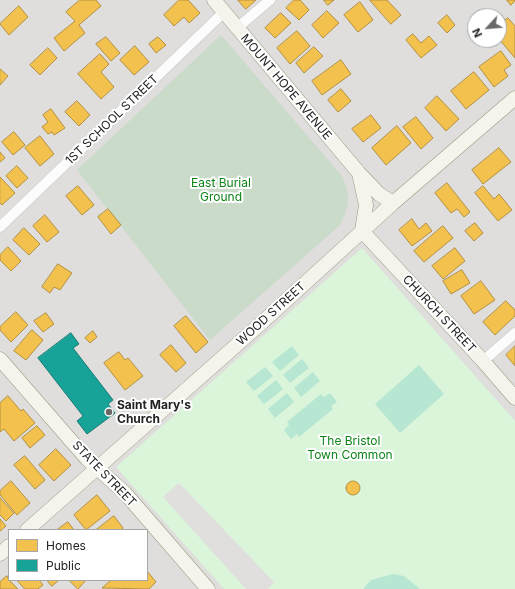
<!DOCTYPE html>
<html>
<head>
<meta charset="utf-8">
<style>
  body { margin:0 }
  #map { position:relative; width:515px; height:589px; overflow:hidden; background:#f0eeeb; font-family:Inter,sans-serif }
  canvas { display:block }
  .legend { position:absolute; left:8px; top:529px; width:140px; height:52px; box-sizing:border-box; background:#fff; border:1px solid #a7a7a7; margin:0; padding:5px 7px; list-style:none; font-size:12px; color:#222 }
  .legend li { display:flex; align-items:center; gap:8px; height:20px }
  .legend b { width:20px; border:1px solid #a7a7a7 }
  .north { position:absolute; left:467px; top:8px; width:40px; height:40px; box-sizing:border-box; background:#fff; border:1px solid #a7a7a7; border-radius:50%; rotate:244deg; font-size:11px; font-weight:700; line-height:16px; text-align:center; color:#222 }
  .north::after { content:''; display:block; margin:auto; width:14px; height:18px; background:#6a6968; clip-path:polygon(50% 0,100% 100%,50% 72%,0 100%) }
</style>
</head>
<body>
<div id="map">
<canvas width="515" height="589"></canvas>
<ul class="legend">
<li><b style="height:11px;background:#f2c14e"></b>Homes</li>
<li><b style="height:11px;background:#17a398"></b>Public</li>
</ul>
<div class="north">N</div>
</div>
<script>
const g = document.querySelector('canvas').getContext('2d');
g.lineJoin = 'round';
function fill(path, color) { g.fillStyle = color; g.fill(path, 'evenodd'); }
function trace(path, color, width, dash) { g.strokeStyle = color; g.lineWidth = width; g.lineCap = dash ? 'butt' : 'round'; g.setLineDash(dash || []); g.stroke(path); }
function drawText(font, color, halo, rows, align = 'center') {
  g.font = font + ' Inter,sans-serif'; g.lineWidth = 4; g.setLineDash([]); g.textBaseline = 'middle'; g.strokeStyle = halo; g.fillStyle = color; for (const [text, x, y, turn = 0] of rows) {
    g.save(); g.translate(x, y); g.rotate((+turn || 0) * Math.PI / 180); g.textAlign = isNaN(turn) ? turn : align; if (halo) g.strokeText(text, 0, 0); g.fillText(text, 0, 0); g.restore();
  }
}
fill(new Path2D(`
  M 0,0 L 515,0 L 515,589 L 0,589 ZM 475,16 L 499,16 L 499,40 L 475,40 ZM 9,530 L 147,530 L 147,580 L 9,580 Z`), '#dfdedc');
fill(new Path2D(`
  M 221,35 L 341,175 C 351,193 350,208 339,226 L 210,340 L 77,170 Z`), '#cadbca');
fill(new Path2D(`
  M 362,248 L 515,421 L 515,589 L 224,589 L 116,467 Z`), '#daf5da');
fill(new Path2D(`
  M 292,346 L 299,355 L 280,371 L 272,362 Z
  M 302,359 L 309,368 L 290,383 L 283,375 Z
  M 419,365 L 444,394 L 400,433 L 375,404 Z
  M 265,367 L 273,376 L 254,391 L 246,382 Z
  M 313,372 L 320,381 L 301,397 L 294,388 Z
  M 276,380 L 283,389 L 264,404 L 257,396 Z
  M 287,393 L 294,402 L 275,418 L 268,409 Z
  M 330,393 L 337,402 L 331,406 L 333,409 L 299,437 L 297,434 L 291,439 L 284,430 L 289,425 L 287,422 L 321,394 L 324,397 Z
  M 393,574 L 404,576 L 420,589 L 363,589 L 371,580 Z`), '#b7e6d2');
fill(new Path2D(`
  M 179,483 L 274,582 L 268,589 L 246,589 L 163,497 Z`), '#e0dfde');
const homes = new Path2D(`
  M 80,0 L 96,0 L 101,6 L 79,25 L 85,33 L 64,51 L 54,38 L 75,21 L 66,12 Z
  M 179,0 L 188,0 L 200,13 L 189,23 L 184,17 L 174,26 L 164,15 Z
  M 238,0 L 256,0 L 246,9 Z
  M 294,0 L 300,0 L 309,10 L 299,20 L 286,8 Z
  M 324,0 L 334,0 L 328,5 Z
  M 370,0 L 387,0 L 401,15 L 391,24 Z
  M 507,0 L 515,0 L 515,1 L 511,5 Z
  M 360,2 L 373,20 L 358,32 L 344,15 Z
  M 19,6 L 28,17 L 9,35 L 0,24 Z
  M 327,11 L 339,23 L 323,38 L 312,25 Z
  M 281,13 L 291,23 L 275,38 L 265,28 Z
  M 447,15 L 455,25 L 447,33 L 438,23 Z
  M 508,18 L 515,26 L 515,58 L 499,39 L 499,25 Z
  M 297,31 L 310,46 L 290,64 L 277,48 Z
  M 413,34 L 421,43 L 429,36 L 437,45 L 421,58 L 406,40 Z
  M 106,37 L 120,53 L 111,61 L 96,44 Z
  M 158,37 L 166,45 L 156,53 L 149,44 Z
  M 135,46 L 149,62 L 134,75 L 120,60 Z
  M 314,47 L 323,56 L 304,73 L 296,63 Z
  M 48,48 L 57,58 L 40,75 L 30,65 Z
  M 501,51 L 511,65 L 504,70 L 508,76 L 494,87 L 479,67 Z
  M 100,54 L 109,64 L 101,72 L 114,87 L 101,99 L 78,74 Z
  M 341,60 L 351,74 L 322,95 L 312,81 Z
  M 0,69 L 8,76 L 0,85 Z
  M 474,72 L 489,90 L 466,109 L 451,91 Z
  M 341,89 L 351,101 L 338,112 L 328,100 Z
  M 437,96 L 459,119 L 446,131 L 425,108 Z
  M 77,101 L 90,115 L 79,126 L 65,112 Z
  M 51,109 L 65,128 L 54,135 L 52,132 L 48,134 L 42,127 L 48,122 L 43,115 Z
  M 371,115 L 381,128 L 363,142 L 352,129 Z
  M 416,117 L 433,138 L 421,149 L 403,127 Z
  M 397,126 L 411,143 L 386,165 L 372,148 Z
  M 14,132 L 25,145 L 13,155 L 2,142 Z
  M 40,136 L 54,154 L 40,166 L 25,148 Z
  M 499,148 L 511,162 L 483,184 L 472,170 Z
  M 0,152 L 5,158 L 0,162 Z
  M 17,166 L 28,178 L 17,188 L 6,176 Z
  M 0,177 L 15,193 L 2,205 L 0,203 Z
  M 447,183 L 470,212 L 464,217 L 457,209 L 451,213 L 435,193 Z
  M 78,186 L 94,205 L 82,215 L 66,196 Z
  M 483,186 L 494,199 L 499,194 L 512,210 L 498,221 L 475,193 Z
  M 108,209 L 121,225 L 111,234 L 98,217 Z
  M 45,215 L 59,232 L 47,242 L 33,226 Z
  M 412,219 L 419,229 L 426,223 L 432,231 L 412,246 L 399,230 Z
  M 475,223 L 483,233 L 474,241 L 465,231 Z
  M 443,226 L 453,238 L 424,262 L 414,251 Z
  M 24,228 L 40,244 L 29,255 L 13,240 Z
  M 8,247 L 21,261 L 11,271 L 0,260 L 0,255 Z
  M 455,248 L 465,261 L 443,279 L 432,266 Z
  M 58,264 L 72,273 L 60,290 L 54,287 L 50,293 L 42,287 Z
  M 462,270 L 470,283 L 451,294 L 443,281 Z
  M 481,281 L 495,300 L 474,314 L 461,296 Z
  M 506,301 L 515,310 L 515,316 L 495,335 L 483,322 Z
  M 16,312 L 28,325 L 11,342 L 0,330 L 0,327 Z
  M 46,313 L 54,324 L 43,332 L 34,321 Z
  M 186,316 L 208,342 L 196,353 L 174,326 Z
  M 32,330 L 43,340 L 26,360 L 14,351 Z
  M 93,331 L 97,337 L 90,343 L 85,338 Z
  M 171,345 L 186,363 L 176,372 L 160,355 Z
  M 515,346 L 515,366 L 506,355 Z
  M 119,352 L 125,360 L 128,358 L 143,376 L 125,390 L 104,363 Z
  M 8,396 L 21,411 L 23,409 L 35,423 L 14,441 L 4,429 L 0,432 L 0,403 Z
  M 37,426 L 45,435 L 30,448 L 22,438 Z
  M 56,449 L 71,465 L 54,481 L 39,465 Z
  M 25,456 L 45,480 L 35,489 L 14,465 Z
  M 11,481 L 30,503 L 17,515 L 0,495 L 0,491 Z
  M346 488a7 7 0 1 1 14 0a7 7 0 1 1-14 0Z
  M 97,495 L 110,511 L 86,530 L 74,515 Z
  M 0,498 L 14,513 L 6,521 L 0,515 Z
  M 114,516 L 123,528 L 121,530 L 96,530 Z
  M 0,519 L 6,526 L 0,531 Z
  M 68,522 L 74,530 L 57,530 Z
  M 147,571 L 156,582 L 149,589 L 102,588 L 111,580 L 147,580 Z
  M 7,576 L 9,580 L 18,589 L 0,589 L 0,582 Z
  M 17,580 L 39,580 L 43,585 L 38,589 L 25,589 Z
  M 47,580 L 59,580 L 52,586 Z
  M 69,580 L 86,580 L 78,589 Z`);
fill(homes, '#f2c14e');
trace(homes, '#b49141', 1);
const public = new Path2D(`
  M 71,333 L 79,344 L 73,348 L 113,400 L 108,404 L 115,413 L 87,434 L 77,421 L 83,416 L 38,358 Z`);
fill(public, '#17a398');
trace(public, '#1a7c75', 1);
const street = new Path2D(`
  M 237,28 L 270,0
  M 0,227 L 224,12
  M 483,361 L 515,333`);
const secondary = new Path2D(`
  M 214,0 L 359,173 L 379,194 L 393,203
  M 359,173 L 366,205 L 362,231 L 483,361 L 515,398
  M 0,359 L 87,459 L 125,493 L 208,589
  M 27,530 L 257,327 L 393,203 L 515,98
  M 0,554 L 9,546`);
trace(street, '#c9c8c7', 11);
trace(secondary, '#999a82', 15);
trace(street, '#fdfcfc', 10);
trace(secondary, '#f4f4ed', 14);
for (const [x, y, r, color] of [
  [109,412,4,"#6a6968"]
]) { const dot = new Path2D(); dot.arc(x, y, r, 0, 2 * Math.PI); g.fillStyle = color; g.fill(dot); trace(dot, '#fff', 1.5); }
drawText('12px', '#222', '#fff', [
  ["MOUNT HOPE AVENUE",286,87,50],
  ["1ST SCHOOL STREET",112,120,-44],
  ["WOOD STREET",271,314,-42],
  ["CHURCH STREET",439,314,47],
  ["STATE STREET",104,474,46]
]);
drawText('12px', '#0c8416', '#fff', [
  ["East Burial",221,183],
  ["Ground",221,197],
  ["The Bristol",350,441],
  ["Town Common",350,455]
]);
drawText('bold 12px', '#222', '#fff', [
  ["Saint Mary's",117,405],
  ["Church",117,419]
], 'left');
</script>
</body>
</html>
